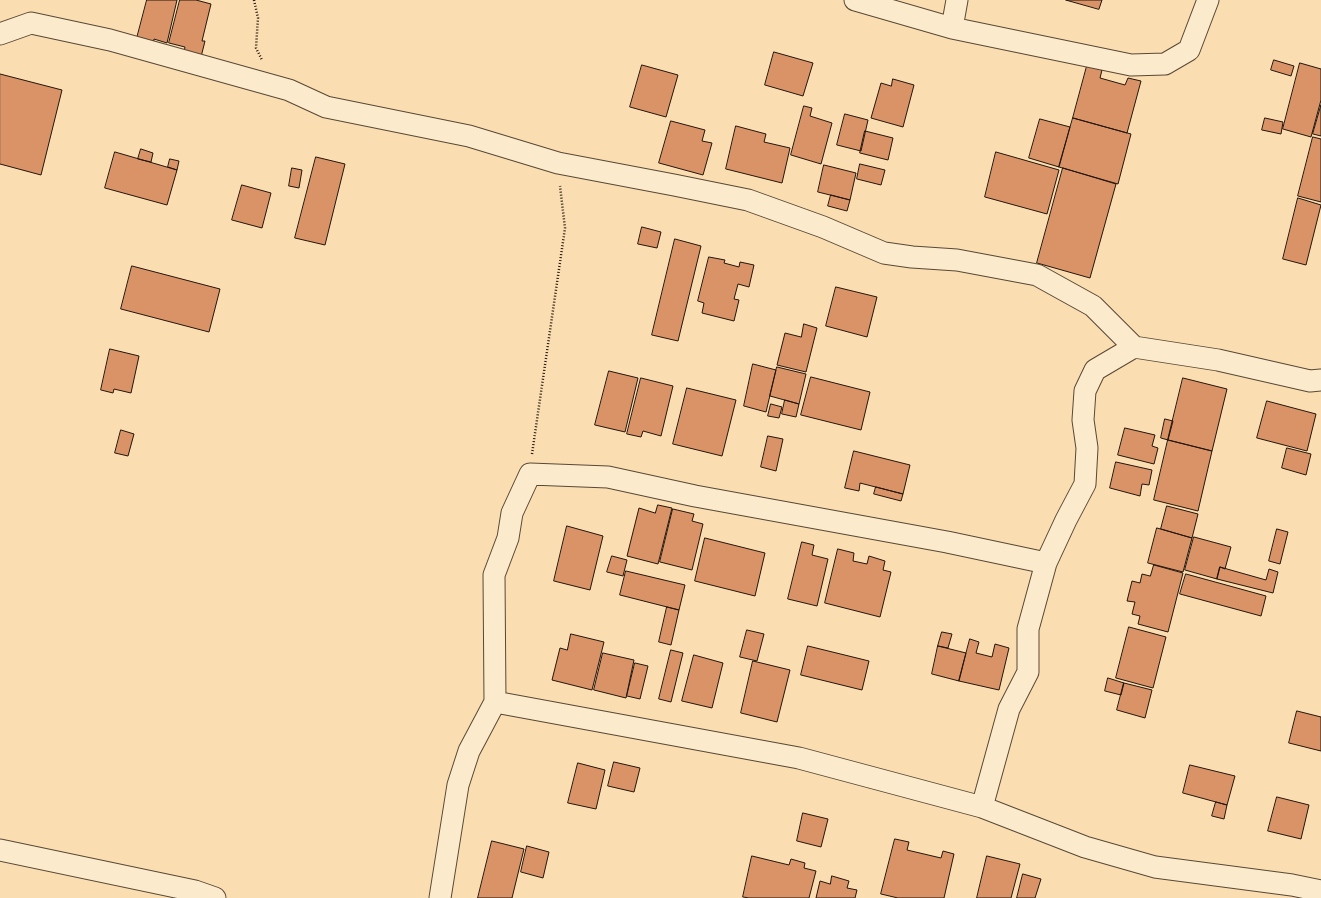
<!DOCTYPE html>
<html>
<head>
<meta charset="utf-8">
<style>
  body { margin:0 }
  canvas { display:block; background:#fadeb1 }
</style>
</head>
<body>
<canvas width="1321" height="898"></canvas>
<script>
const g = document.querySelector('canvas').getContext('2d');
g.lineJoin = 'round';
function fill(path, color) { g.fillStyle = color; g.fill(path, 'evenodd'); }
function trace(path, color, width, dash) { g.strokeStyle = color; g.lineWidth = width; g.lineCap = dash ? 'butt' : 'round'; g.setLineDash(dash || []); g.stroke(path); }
const building = new Path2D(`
  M 147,0 L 177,0 L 167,43 L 154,39 L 153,47 L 136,42 Z
  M 180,0 L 196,0 L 211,4 L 202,41 L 205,41 L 201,57 L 184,52 L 185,47 L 169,43 Z
  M 1066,0 L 1102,0 L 1099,9 Z
  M 774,52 L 813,63 L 803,96 L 765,85 Z
  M 1274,60 L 1294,66 L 1291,76 L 1271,70 Z
  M 1300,63 L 1321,69 L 1321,100 L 1311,137 L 1283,129 Z
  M 642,65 L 678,75 L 666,117 L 630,107 Z
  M 1087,66 L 1102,70 L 1100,78 L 1125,85 L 1128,78 L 1141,81 L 1127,133 L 1073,118 Z
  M 0,74 L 62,90 L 41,175 L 0,164 Z
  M 893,79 L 914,85 L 903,127 L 871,118 L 881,83 L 891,86 Z
  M 1321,105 L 1321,136 L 1313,134 Z
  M 804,106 L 812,108 L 810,116 L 832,123 L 821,164 L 791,155 Z
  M 845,114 L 868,120 L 861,151 L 837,145 Z
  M 1073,118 L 1131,134 L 1118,184 L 1059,167 Z
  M 1265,118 L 1283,122 L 1281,134 L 1262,130 Z
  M 1040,119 L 1070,127 L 1059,167 L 1029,158 Z
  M 671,121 L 705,130 L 702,141 L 712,143 L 703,175 L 659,163 Z
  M 736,126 L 766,134 L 764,142 L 790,148 L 782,183 L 726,169 Z
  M 865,131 L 893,138 L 888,160 L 860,153 Z
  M 1313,137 L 1321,139 L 1321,202 L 1298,196 Z
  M 141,149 L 153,153 L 151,162 L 138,159 Z
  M 115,152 L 177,170 L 167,205 L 105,188 Z
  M 996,152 L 1059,170 L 1047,214 L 985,197 Z
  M 316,157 L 345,164 L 325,245 L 295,238 Z
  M 170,159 L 179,161 L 177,170 L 168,167 Z
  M 860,164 L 885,170 L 881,185 L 857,179 Z
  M 824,165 L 856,173 L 850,200 L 818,192 Z
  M 292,168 L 302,170 L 299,188 L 289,186 Z
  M 1063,168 L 1116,184 L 1090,278 L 1037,263 Z
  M 242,185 L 271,193 L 262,228 L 232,220 Z
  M 831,195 L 850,200 L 847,211 L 828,206 Z
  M 1298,198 L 1321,205 L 1306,265 L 1283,259 Z
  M 642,227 L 661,232 L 657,248 L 638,244 Z
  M 675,239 L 701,246 L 678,341 L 652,335 Z
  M 709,257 L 725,260 L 724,263 L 739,267 L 740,262 L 754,265 L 749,287 L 738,284 L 734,299 L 739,300 L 734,321 L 702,313 L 704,303 L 698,301 Z
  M 132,266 L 220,289 L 209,332 L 121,309 Z
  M 836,287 L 877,297 L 867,337 L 826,326 Z
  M 804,324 L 817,328 L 806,372 L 777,365 L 785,333 L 801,337 Z
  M 110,349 L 139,356 L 131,393 L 114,389 L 113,393 L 101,390 Z
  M 753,364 L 776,370 L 766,412 L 744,406 Z
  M 777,367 L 806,374 L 799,404 L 770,396 Z
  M 609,371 L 638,378 L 625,432 L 595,425 Z
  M 811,377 L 870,392 L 861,430 L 801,415 Z
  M 641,378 L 673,386 L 661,436 L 643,431 L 641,437 L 627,434 Z
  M 1183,378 L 1227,389 L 1212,451 L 1168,440 Z
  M 687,388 L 736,400 L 722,456 L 673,444 Z
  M 785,400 L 799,404 L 796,417 L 782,414 Z
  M 1267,401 L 1316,414 L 1307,451 L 1257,438 Z
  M 771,404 L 782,407 L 779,418 L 768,416 Z
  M 1165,419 L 1173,421 L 1168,440 L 1161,438 Z
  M 1125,428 L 1155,435 L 1152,446 L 1158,448 L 1154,464 L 1118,455 Z
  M 121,430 L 134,434 L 128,456 L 115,453 Z
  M 768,436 L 783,439 L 776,471 L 761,467 Z
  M 1168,440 L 1212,451 L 1198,511 L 1154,500 Z
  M 1287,448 L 1311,454 L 1306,475 L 1282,468 Z
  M 854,451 L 910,465 L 903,494 L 860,483 L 859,491 L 845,488 Z
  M 1116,462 L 1152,470 L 1149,485 L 1142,484 L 1140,496 L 1110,488 Z
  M 876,487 L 903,494 L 901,501 L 874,494 Z
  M 658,505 L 672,508 L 658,564 L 627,556 L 639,508 L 655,513 Z
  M 1167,506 L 1198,514 L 1192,538 L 1161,529 Z
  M 673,509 L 694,514 L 692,521 L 703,524 L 692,570 L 660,562 Z
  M 567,526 L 603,536 L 590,590 L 554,581 Z
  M 1157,528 L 1192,538 L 1183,572 L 1148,563 Z
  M 1277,529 L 1288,532 L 1280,564 L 1269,561 Z
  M 1194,537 L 1231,547 L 1225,569 L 1220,567 L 1217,579 L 1185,570 Z
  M 705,538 L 765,553 L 755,596 L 695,581 Z
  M 802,542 L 814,545 L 812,555 L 828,559 L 817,606 L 788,599 Z
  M 838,549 L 854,553 L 853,561 L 867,564 L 869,556 L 885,561 L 883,570 L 891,572 L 880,617 L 825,603 Z
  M 612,556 L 627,560 L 623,576 L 607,572 Z
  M 1154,565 L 1183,573 L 1168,632 L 1138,624 L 1140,616 L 1132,614 L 1135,602 L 1127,601 L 1132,581 L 1140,583 L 1142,574 L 1150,576 Z
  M 1220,567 L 1266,580 L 1269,569 L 1278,572 L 1273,593 L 1217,579 Z
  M 626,571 L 685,585 L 679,610 L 620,595 Z
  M 1186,574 L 1266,596 L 1261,616 L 1180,594 Z
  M 667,607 L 679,610 L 671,645 L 659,642 Z
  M 1129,627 L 1166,637 L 1153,688 L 1116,678 Z
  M 747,630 L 764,634 L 757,661 L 740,657 Z
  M 942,632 L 952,634 L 948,648 L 938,646 Z
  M 571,634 L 604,642 L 592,690 L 552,680 L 560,648 L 567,650 Z
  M 970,639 L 979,642 L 976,653 L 992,657 L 995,644 L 1009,648 L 999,690 L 959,681 Z
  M 808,646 L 869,661 L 862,690 L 801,675 Z
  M 938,646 L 966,653 L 959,681 L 932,674 Z
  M 671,650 L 683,653 L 671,702 L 659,699 Z
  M 603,653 L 634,660 L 626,698 L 594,690 Z
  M 694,655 L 723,663 L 712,708 L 682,701 Z
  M 753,661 L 790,670 L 777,722 L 741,713 Z
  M 635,663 L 648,666 L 640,699 L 627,696 Z
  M 1108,678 L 1124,683 L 1121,695 L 1105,691 Z
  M 1124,683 L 1152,690 L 1145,718 L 1117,710 Z
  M 1297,711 L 1321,717 L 1321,751 L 1289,743 Z
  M 614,762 L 640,768 L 634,792 L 608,786 Z
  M 578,763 L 605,770 L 596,809 L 568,803 Z
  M 1190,765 L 1235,776 L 1227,805 L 1183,793 Z
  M 1277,797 L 1309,805 L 1301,839 L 1268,831 Z
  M 1216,802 L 1227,805 L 1224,819 L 1212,816 Z
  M 803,813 L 828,819 L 821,847 L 797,841 Z
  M 895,839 L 909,842 L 907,850 L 941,858 L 943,851 L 954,854 L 944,898 L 898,898 L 881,894 Z
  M 492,841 L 524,849 L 512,898 L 478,898 Z
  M 527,846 L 549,852 L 543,878 L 521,872 Z
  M 752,856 L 789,865 L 791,859 L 805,863 L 804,868 L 816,871 L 809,898 L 749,898 L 743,897 Z
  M 987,856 L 1020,864 L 1011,898 L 977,898 Z
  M 1023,874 L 1041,879 L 1035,898 L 1017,898 Z
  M 832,876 L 849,881 L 847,888 L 857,890 L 855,898 L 816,898 L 820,881 L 830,884 Z`);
fill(building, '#da9267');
trace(building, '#22160c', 1);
const street = new Path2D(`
  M 855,0 L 952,28 L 1131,65 L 1165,64 L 1189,50 L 1208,0
  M 952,28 L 957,0
  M 0,34 L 31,23 L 110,40 L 289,90 L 326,107 L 469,136 L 558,163 L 674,185 L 748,200 L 823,227 L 884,253 L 912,257 L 957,260 L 1037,275 L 1093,306 L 1134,347
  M 495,702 L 799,758 L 982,807 L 1085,847 L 1155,867 L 1292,885 L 1321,891
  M 982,807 L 1009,709 L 1028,672 L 1028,629 L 1046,563 L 1066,520 L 1085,484 L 1087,448 L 1083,420 L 1085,391 L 1095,370 L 1134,347 L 1218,360 L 1310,381 L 1321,380
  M 0,850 L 195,891 L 215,898
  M 440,898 L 458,785 L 469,751 L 495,702 L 494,575 L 508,538 L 512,513 L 530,474 L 608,477 L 695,496 L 947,542 L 1046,563`);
trace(street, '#584835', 23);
trace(new Path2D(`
  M 254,0 L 258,18 L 256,48 L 262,60
  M 532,454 L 565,228 L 560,186`), '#22160c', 2.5, [1, 2]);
trace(street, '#fceacc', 21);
</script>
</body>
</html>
